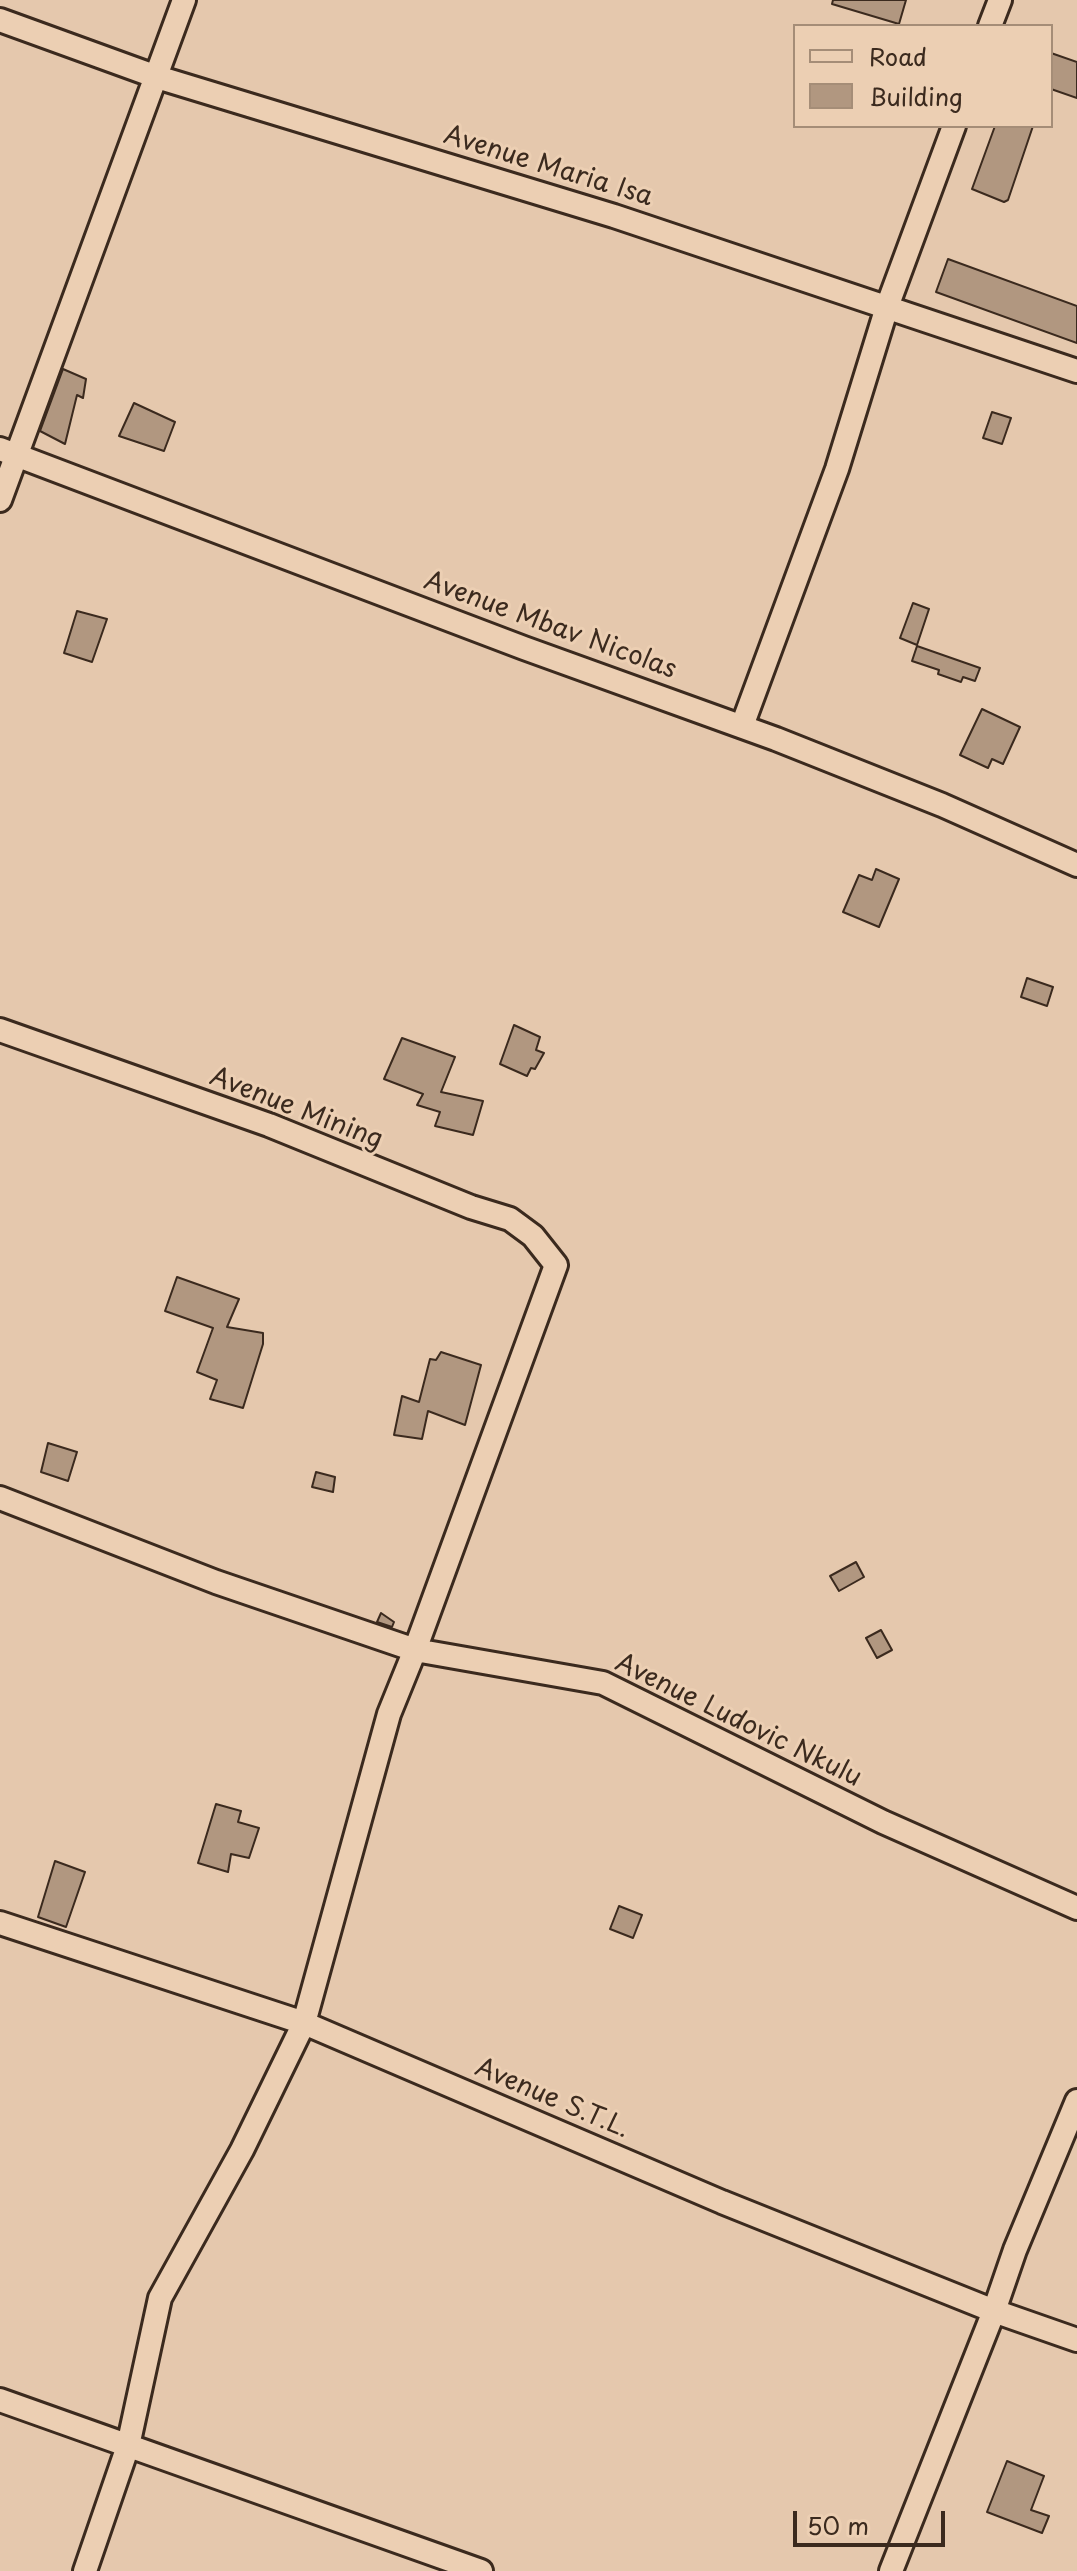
<!DOCTYPE html>
<html>
<head>
<meta charset="utf-8">
<style>
  body { margin:0 }
  #map { position:relative; width:1077px; height:2571px; overflow:hidden; background:#e5c8ad; font-family:"Playpen Sans",sans-serif }
  canvas { display:block }
  .legend { position:absolute; left:793px; top:24px; width:260px; height:104px; box-sizing:border-box; background:#eccfb3; border:2px solid #a58d77; margin:0; padding:10px 14px; list-style:none; font-size:24px; color:#3b2a1e }
  .legend li { display:flex; align-items:center; gap:16px; height:40px }
  .legend b { width:40px; border:2px solid #a58d77 }
  .scale { position:absolute; left:793px; top:2511px; width:152px; height:36px; box-sizing:border-box; border:4px solid #3b2a1e; border-top:0; padding-left:10px; font-size:24px; line-height:28px; white-space:nowrap; color:#3b2a1e; -webkit-text-stroke:6px #eccfb3; paint-order:stroke }
</style>
</head>
<body>
<div id="map">
<canvas width="1077" height="2571"></canvas>
<ul class="legend">
<li><b style="height:10px;background:#eccfb3"></b>Road</li>
<li><b style="height:22px;background:#b19780"></b>Building</li>
</ul>
<div class="scale">50 m</div>
</div>
<script>
const g = document.querySelector('canvas').getContext('2d');
g.lineJoin = 'round';
function fill(path, color) { g.fillStyle = color; g.fill(path, 'evenodd'); }
function trace(path, color, width, dash) { g.strokeStyle = color; g.lineWidth = width; g.lineCap = dash ? 'butt' : 'round'; g.setLineDash(dash || []); g.stroke(path); }
function drawText(font, color, halo, rows, align = 'center') {
  g.font = font + ' "Playpen Sans",sans-serif'; g.lineWidth = 6; g.setLineDash([]); g.textBaseline = 'middle'; g.strokeStyle = halo; g.fillStyle = color; for (const [text, x, y, turn = 0] of rows) {
    g.save(); g.translate(x, y); g.rotate((+turn || 0) * Math.PI / 180); g.textAlign = isNaN(turn) ? turn : align; if (halo) g.strokeText(text, 0, 0); g.fillText(text, 0, 0); g.restore();
  }
}
const building = new Path2D(`
  M 833,0 L 906,0 L 899,24 L 832,4 Z
  M 1051,53 L 1077,62 L 1077,98 L 1051,89 Z
  M 995,126 L 1033,126 L 1008,200 L 1004,202 L 972,189 Z
  M 948,259 L 1077,306 L 1077,343 L 936,292 Z
  M 63,369 L 86,379 L 83,398 L 77,395 L 65,444 L 40,431 Z
  M 134,403 L 175,422 L 164,451 L 119,436 Z
  M 992,412 L 1011,418 L 1002,444 L 983,438 Z
  M 913,603 L 929,609 L 917,645 L 900,638 Z
  M 77,611 L 107,619 L 92,662 L 64,653 Z
  M 917,646 L 980,668 L 975,681 L 963,677 L 961,682 L 938,674 L 939,670 L 912,661 Z
  M 982,709 L 1020,727 L 1003,764 L 992,759 L 988,768 L 960,755 Z
  M 876,869 L 899,879 L 879,927 L 843,912 L 859,875 L 872,880 Z
  M 1027,978 L 1053,987 L 1047,1006 L 1021,997 Z
  M 514,1025 L 540,1037 L 536,1050 L 544,1053 L 535,1069 L 531,1068 L 527,1076 L 500,1064 Z
  M 402,1038 L 455,1057 L 441,1092 L 483,1101 L 473,1135 L 435,1126 L 440,1112 L 417,1105 L 423,1094 L 384,1079 Z
  M 177,1277 L 239,1299 L 227,1327 L 263,1333 L 263,1344 L 243,1408 L 210,1399 L 217,1380 L 197,1372 L 213,1328 L 165,1311 Z
  M 441,1352 L 481,1365 L 465,1425 L 428,1411 L 422,1439 L 394,1435 L 402,1396 L 419,1402 L 430,1359 L 436,1360 Z
  M 48,1443 L 77,1452 L 68,1481 L 41,1472 Z
  M 316,1472 L 335,1477 L 333,1492 L 312,1487 Z
  M 856,1562 L 864,1577 L 839,1591 L 830,1576 Z
  M 381,1613 L 394,1622 L 392,1627 L 377,1622 Z
  M 881,1630 L 892,1650 L 877,1658 L 866,1638 Z
  M 216,1804 L 241,1811 L 238,1822 L 259,1828 L 249,1858 L 231,1854 L 228,1872 L 198,1863 Z
  M 55,1861 L 85,1872 L 66,1927 L 38,1917 Z
  M 619,1906 L 642,1915 L 633,1938 L 610,1929 Z
  M 1007,2461 L 1044,2476 L 1031,2510 L 1049,2516 L 1042,2533 L 987,2512 Z`);
fill(building, '#b19780');
trace(building, '#3b2a1e', 2);
const minor = new Path2D(`
  M 0,20 L 157,77 L 614,216 L 1077,371
  M 990,26 L 1000,0
  M 0,449 L 524,648 L 776,739 L 942,805 L 1077,865
  M 0,500 L 184,0
  M 742,726 L 837,469 L 887,307 L 954,126
  M 0,1030 L 269,1125 L 471,1207 L 510,1219 L 533,1236 L 556,1265 L 415,1650 L 389,1714 L 304,2023 L 242,2150 L 160,2298 L 128,2446 L 85,2571
  M 0,1498 L 216,1582 L 415,1650 L 603,1683 L 883,1822 L 1077,1908
  M 0,1923 L 304,2023 L 722,2202 L 994,2311 L 1077,2340
  M 0,2400 L 481,2571
  M 891,2571 L 994,2311 L 1015,2250 L 1077,2101`);
trace(minor, '#3b2a1e', 28);
trace(minor, '#eccfb3', 22);
drawText('26px', '#3b2a1e', '#eccfb3', [
  ["Avenue Maria Isa",548,167,17],
  ["Avenue Mbav Nicolas",550,626,20],
  ["Avenue Mining",296,1109,21],
  ["Avenue Ludovic Nkulu",738,1721,26],
  ["Avenue S.T.L.",552,2099,23]
]);
</script>
</body>
</html>
